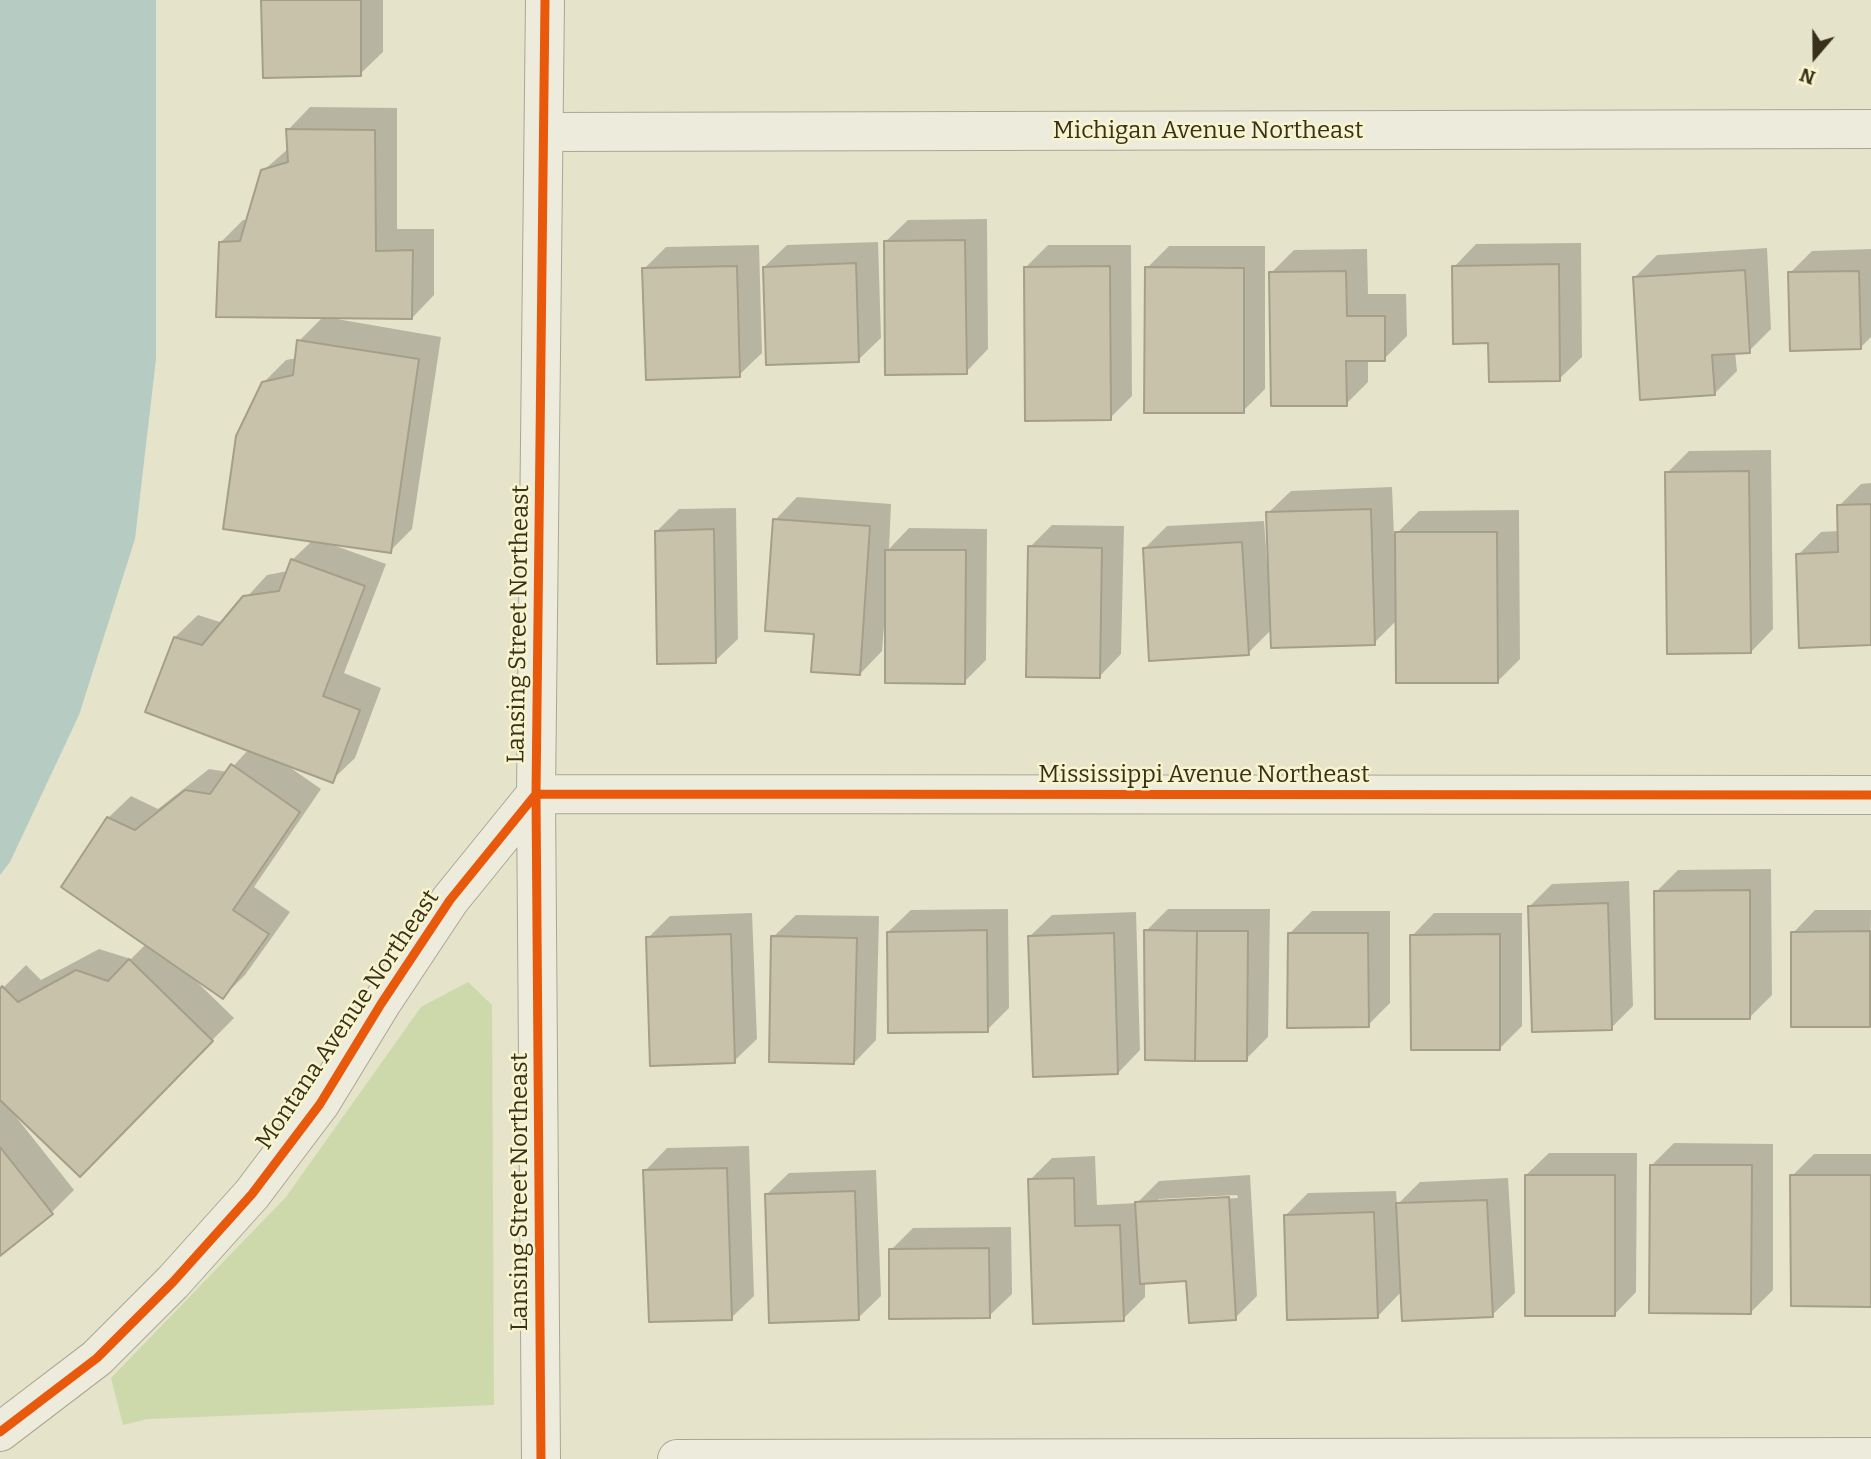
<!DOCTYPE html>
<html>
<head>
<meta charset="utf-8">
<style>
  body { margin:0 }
  #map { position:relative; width:1871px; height:1459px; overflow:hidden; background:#e5e3ca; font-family:Bitter,serif }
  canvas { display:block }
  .north { position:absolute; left:1780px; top:21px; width:70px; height:70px; -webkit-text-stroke:5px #f8f5ce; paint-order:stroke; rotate:200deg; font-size:19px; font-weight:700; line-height:28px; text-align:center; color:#39301b }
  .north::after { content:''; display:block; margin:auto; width:24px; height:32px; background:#39301b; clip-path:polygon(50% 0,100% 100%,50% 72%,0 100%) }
</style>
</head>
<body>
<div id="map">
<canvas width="1871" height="1459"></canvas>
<div class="north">N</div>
</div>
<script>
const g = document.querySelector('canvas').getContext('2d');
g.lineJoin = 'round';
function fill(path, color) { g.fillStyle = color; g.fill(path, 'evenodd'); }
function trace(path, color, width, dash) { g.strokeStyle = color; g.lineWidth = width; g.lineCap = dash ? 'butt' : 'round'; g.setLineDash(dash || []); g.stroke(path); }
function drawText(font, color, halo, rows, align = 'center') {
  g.font = font + ' Bitter,serif'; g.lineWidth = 5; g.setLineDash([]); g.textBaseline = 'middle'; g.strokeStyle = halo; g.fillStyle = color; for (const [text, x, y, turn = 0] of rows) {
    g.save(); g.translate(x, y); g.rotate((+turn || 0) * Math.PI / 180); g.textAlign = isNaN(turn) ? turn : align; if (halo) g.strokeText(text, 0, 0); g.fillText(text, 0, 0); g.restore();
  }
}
fill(new Path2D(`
  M 468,982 L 492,1005 L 494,1405 L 148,1419 L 123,1425 L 111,1378 L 286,1197 L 421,1007 Z`), '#cdd9ab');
fill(new Path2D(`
  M 0,0 L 156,0 L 156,359 L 135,539 L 79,715 L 10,862 L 0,875 Z`), '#b6ccc3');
fill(new Path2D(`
  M 263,0 L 383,0 L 383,52 L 360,74 Z
  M 310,107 L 397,108 L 397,229 L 434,229 L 434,295 L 412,318 L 325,317 L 441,337 L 412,529 L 390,551 L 333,545 L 386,564 L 344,673 L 381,688 L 355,758 L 332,780 L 285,764 L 321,789 L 254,887 L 290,912 L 245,975 L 223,997 L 196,981 L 234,1018 L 80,1174 L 13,1113 L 74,1190 L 52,1212 L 0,1253 L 0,991 L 26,965 L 41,980 L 99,949 L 131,959 L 146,944 L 108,818 L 131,796 L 158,809 L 209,769 L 228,772 L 249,749 L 175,637 L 198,615 L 223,623 L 267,575 L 288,571 L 292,560 L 313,540 L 263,383 L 286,360 L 297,358 L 299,341 L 323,317 L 220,243 L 243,220 L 248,220 L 263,171 L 289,148 L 288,130 Z
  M 987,219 L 988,349 L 966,372 L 885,242 L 908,220 Z
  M 878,242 L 881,338 L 858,360 L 764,267 L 787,245 Z
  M 1581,243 L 1582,357 L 1559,379 L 1454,267 L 1476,244 Z
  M 759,245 L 762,353 L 739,375 L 644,269 L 666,247 Z
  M 1048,245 L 1131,245 L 1132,396 L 1110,418 L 1026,267 Z
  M 1169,246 L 1265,246 L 1265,389 L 1243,411 L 1147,268 Z
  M 1767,248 L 1771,329 L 1749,351 L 1735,352 L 1737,371 L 1714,394 L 1635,277 L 1657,255 Z
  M 1367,249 L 1368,294 L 1406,294 L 1407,336 L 1384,359 L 1368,359 L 1368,382 L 1346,404 L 1271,273 L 1294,250 Z
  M 1871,249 L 1871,337 L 1861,347 L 1790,273 L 1812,251 Z
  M 1771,450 L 1773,629 L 1751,652 L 1667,473 L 1689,451 Z
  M 1871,483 L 1871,644 L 1798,555 L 1821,532 L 1839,531 L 1839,506 L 1861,484 Z
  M 1392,487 L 1394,536 L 1419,511 L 1519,510 L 1520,659 L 1498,681 L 1397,620 L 1374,643 L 1272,629 L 1248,653 L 1145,548 L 1167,526 L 1264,521 L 1267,561 L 1270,561 L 1268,513 L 1291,491 Z
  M 797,497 L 891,504 L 889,549 L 909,528 L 987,529 L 986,660 L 964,682 L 884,626 L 882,651 L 860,674 L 816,632 L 775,520 Z
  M 736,508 L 738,639 L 715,661 L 657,531 L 679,509 Z
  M 1052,525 L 1124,526 L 1121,654 L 1099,677 L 1030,547 Z
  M 1771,869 L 1772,995 L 1750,1017 L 1656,892 L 1678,870 Z
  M 1629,881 L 1633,1006 L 1611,1028 L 1530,906 L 1552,884 Z
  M 1008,909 L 1009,1008 L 987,1030 L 888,932 L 911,910 Z
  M 1168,909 L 1270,909 L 1268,1037 L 1246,1059 L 1146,931 Z
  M 1815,910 L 1871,910 L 1869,1025 L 1793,933 Z
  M 1312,911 L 1390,911 L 1390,1003 L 1368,1025 L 1289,934 Z
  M 1136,912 L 1140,1050 L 1118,1073 L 1029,937 L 1052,915 Z
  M 752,913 L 757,1039 L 734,1061 L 648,938 L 670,916 Z
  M 1434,913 L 1522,913 L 1522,1026 L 1500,1048 L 1412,936 Z
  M 796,915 L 879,916 L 876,1040 L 854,1063 L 773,937 Z
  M 1674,1143 L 1773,1144 L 1773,1290 L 1751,1312 L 1651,1166 Z
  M 749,1146 L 754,1296 L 731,1318 L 645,1171 L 667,1148 Z
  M 1549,1153 L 1637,1153 L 1636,1292 L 1614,1315 L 1526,1175 Z
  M 1814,1154 L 1871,1154 L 1871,1305 L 1792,1176 Z
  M 1095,1156 L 1097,1205 L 1137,1203 L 1159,1181 L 1250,1175 L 1257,1296 L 1235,1318 L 1188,1280 L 1145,1282 L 1145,1297 L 1123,1319 L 1030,1180 L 1052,1158 ZM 1237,1195 L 1238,1198 L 1158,1203 L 1158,1199 Z
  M 876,1170 L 881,1296 L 858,1318 L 766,1195 L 789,1173 Z
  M 1508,1178 L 1515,1293 L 1492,1315 L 1402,1291 L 1378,1316 L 1285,1216 L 1308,1193 L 1396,1191 L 1397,1205 L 1420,1182 Z
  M 1011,1227 L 1012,1294 L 989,1316 L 891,1250 L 913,1228 Z`), '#0003');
const building = new Path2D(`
  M 261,0 L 361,0 L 361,76 L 263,78 Z
  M 286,129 L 375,130 L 376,251 L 413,250 L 412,319 L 216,317 L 219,242 L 240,241 L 261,170 L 288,162 Z
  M 965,240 L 967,374 L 885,375 L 884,241 Z
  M 856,263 L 859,362 L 766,365 L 763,267 Z
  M 1559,264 L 1560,381 L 1489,382 L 1488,343 L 1453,344 L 1452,266 Z
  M 737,266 L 740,377 L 646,380 L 642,268 Z
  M 1110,266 L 1111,420 L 1025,421 L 1024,267 Z
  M 1145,267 L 1244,268 L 1244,413 L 1144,413 Z
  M 1745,270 L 1750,353 L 1712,355 L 1715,395 L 1640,400 L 1633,277 Z
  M 1346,271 L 1347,316 L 1385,316 L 1385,361 L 1346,361 L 1347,406 L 1271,406 L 1269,272 Z
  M 1859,271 L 1861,349 L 1790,351 L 1788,272 Z
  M 297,340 L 419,359 L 391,553 L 223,529 L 236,436 L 262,382 L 293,375 Z
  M 1749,471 L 1751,653 L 1667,654 L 1665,472 Z
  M 1871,504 L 1871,645 L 1799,648 L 1796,554 L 1838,552 L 1837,505 Z
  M 1371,509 L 1375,645 L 1271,648 L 1266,512 Z
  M 773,519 L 870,526 L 860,675 L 811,672 L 814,634 L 765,631 Z
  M 714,529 L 716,663 L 657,664 L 655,531 Z
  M 1395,532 L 1497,532 L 1498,683 L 1396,683 Z
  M 1242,542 L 1249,655 L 1149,661 L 1143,548 Z
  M 1028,546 L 1102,548 L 1100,678 L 1026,677 Z
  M 885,550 L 966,550 L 965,684 L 885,683 Z
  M 291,559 L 365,586 L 323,696 L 360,710 L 333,783 L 145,712 L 174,637 L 202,645 L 243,596 L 279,591 Z
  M 231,764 L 300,812 L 233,910 L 269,934 L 223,999 L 61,887 L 107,817 L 135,830 L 185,790 L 210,794 Z
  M 1750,890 L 1750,1019 L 1655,1019 L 1654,891 Z
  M 1608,903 L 1612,1030 L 1532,1032 L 1528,906 Z
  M 987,930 L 988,1032 L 888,1033 L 887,932 Z
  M 1144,930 L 1197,931 L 1195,1061 L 1145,1060 Z
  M 1197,931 L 1248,931 L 1247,1061 L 1195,1061 Z
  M 1870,931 L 1870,1027 L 1791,1027 L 1791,932 Z
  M 1114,933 L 1118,1074 L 1033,1077 L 1028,936 Z
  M 1288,933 L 1368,933 L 1369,1027 L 1287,1028 Z
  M 731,934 L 735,1063 L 650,1066 L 646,937 Z
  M 1500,934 L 1500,1050 L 1411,1050 L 1410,935 Z
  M 771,936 L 857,938 L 854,1064 L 769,1062 Z
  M 129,959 L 213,1041 L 80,1177 L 0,1100 L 0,989 L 2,986 L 18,1002 L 76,970 L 108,981 Z
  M 0,1147 L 53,1214 L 0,1256 Z
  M 1650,1165 L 1752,1165 L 1751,1314 L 1649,1313 Z
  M 727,1168 L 732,1320 L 649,1322 L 643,1170 Z
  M 1525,1175 L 1615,1175 L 1615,1316 L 1525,1316 Z
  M 1790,1175 L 1871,1175 L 1871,1307 L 1791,1306 Z
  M 1074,1178 L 1075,1226 L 1120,1225 L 1124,1321 L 1033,1324 L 1028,1179 Z
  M 855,1191 L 859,1320 L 769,1323 L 765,1194 Z
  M 1229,1197 L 1236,1320 L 1189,1323 L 1186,1281 L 1140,1284 L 1135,1202 Z
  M 1487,1200 L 1493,1317 L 1402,1321 L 1396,1203 Z
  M 1374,1212 L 1378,1318 L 1287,1320 L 1284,1215 Z
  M 989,1248 L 990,1318 L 889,1319 L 889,1249 Z`);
fill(building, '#c9c2ab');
trace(building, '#a59e89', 2);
const street = new Path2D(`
  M 545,132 L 1871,129
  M 0,1432 L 97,1358 L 173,1282 L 252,1194 L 320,1104 L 381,1004 L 450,900 L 536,794 L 1871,795
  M 541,1459 L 536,794 L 545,0
  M 677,1459 L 1871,1457`);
trace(street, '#aaa694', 40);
trace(street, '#edecdc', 38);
trace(new Path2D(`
  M 0,1432 L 97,1358 L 173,1282 L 252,1194 L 320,1104 L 381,1004 L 450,900 L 536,794 L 1871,795
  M 541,1459 L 536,794 L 545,0`), '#e8590c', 9);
drawText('24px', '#39301b', '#f8f5ce', [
  ["Michigan Avenue Northeast",1208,131],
  ["Lansing Street Northeast",519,624,-89],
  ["Mississippi Avenue Northeast",1204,775],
  ["Montana Avenue Northeast",348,1020,-56],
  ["Lansing Street Northeast",520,1192,-90]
]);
</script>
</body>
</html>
